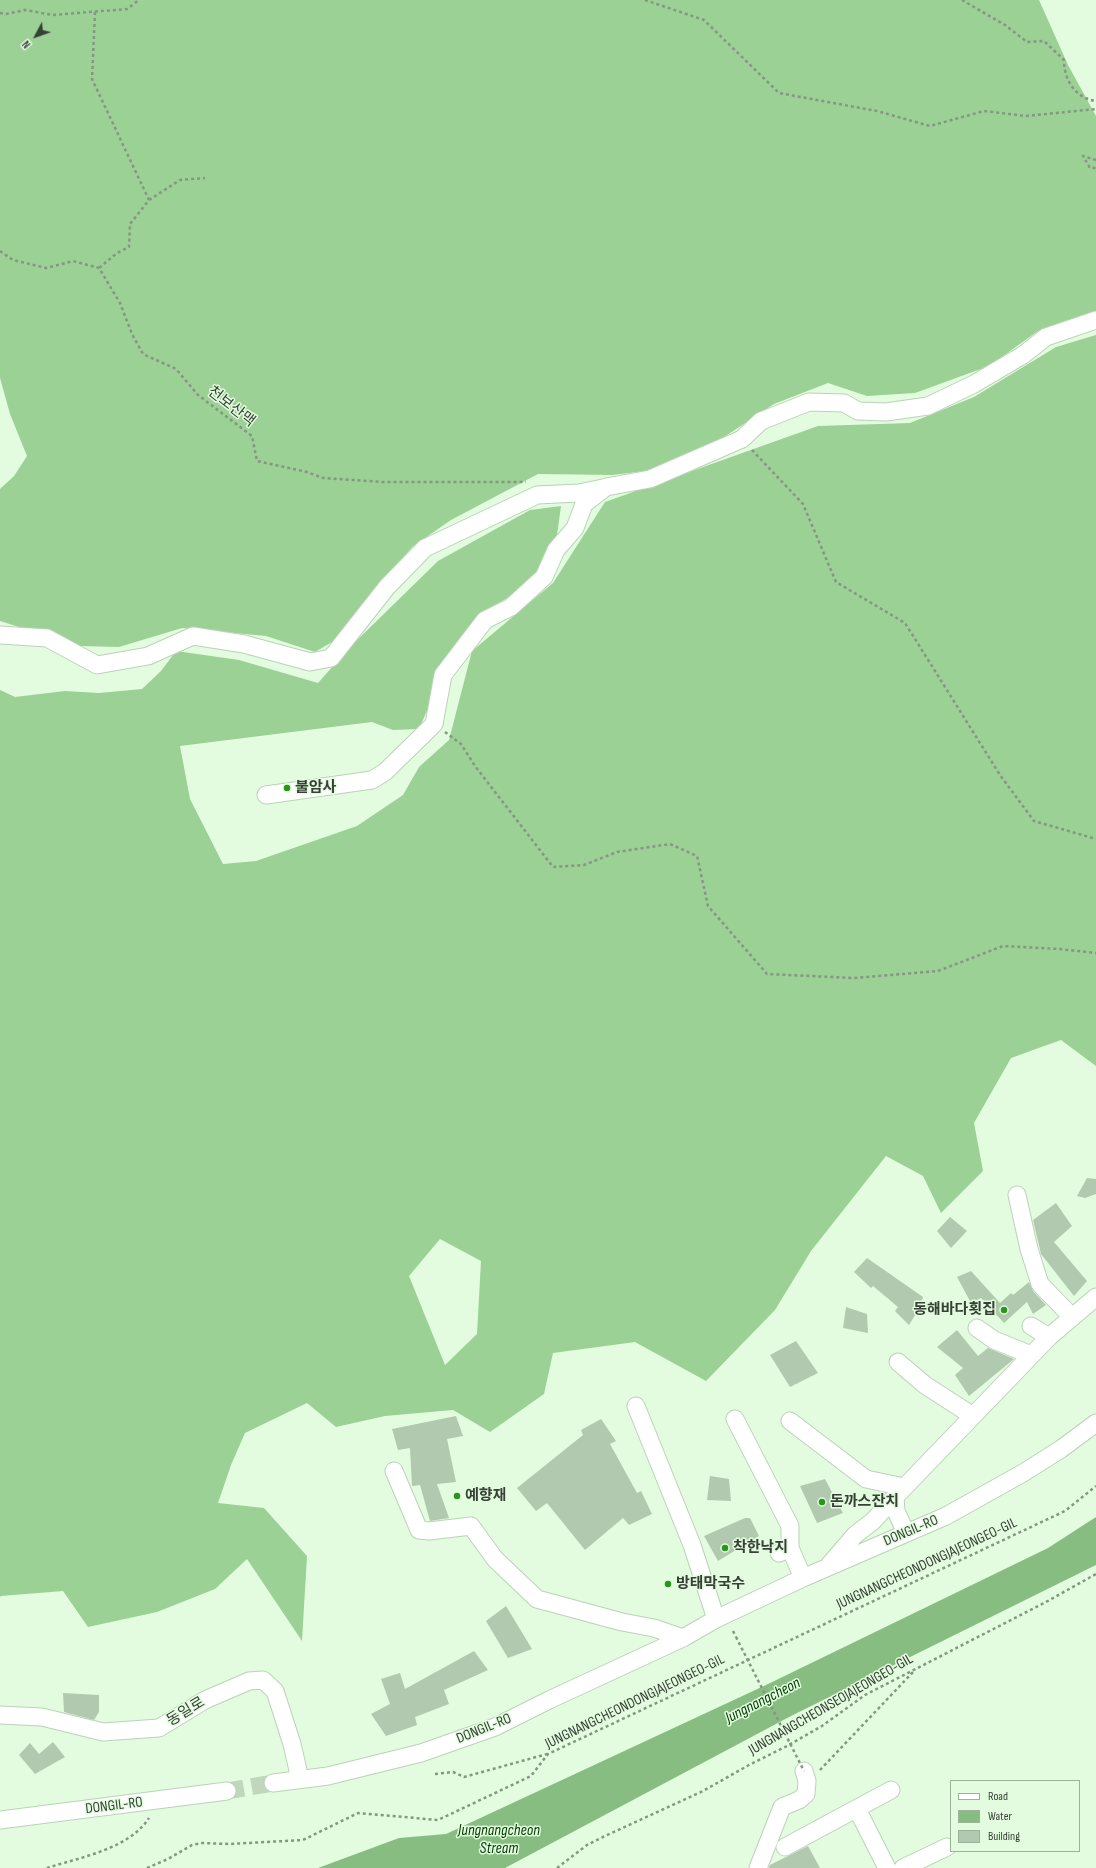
<!DOCTYPE html>
<html>
<head>
<meta charset="utf-8">
<style>
  body { margin:0 }
  #map { position:relative; width:1096px; height:1868px; overflow:hidden; background:#e3fcdf; font-family:"Sofia Sans Condensed",sans-serif }
  canvas { display:block }
  .legend { position:absolute; left:950px; top:1780px; width:130px; height:72px; box-sizing:border-box; background:#e3fcdf; border:1px solid #9eb19b; margin:0; padding:5px 7px; list-style:none; font-size:12px; color:#364035 }
  .legend li { display:flex; align-items:center; gap:8px; height:20px }
  .legend b { width:20px; border:1px solid #9eb19b }
  .north { position:absolute; left:16px; top:16px; width:40px; height:40px; -webkit-text-stroke:3px #e3fcdf; paint-order:stroke; rotate:229deg; font-size:11px; font-weight:700; line-height:16px; text-align:center; color:#364035 }
  .north::after { content:''; display:block; margin:auto; width:14px; height:18px; background:#364035; clip-path:polygon(50% 0,100% 100%,50% 72%,0 100%) }
</style>
</head>
<body>
<div id="map">
<canvas width="1096" height="1868"></canvas>
<ul class="legend">
<li><b style="height:5px;background:#fff"></b>Road</li>
<li><b style="height:11px;background:#88bd81"></b>Water</li>
<li><b style="height:11px;background:#b1c9ae"></b>Building</li>
</ul>
<div class="north">N</div>
</div>
<script>
const g = document.querySelector('canvas').getContext('2d');
g.lineJoin = 'round';
function fill(path, color) { g.fillStyle = color; g.fill(path, 'evenodd'); }
function trace(path, color, width, dash) { g.strokeStyle = color; g.lineWidth = width; g.lineCap = dash ? 'butt' : 'round'; g.setLineDash(dash || []); g.stroke(path); }
function drawText(font, color, halo, rows, align = 'center') {
  g.font = font + ' "Sofia Sans Condensed","Noto Sans KR",sans-serif'; g.lineWidth = 3; g.setLineDash([]); g.textBaseline = 'middle'; g.strokeStyle = halo; g.fillStyle = color; for (const [text, x, y, turn = 0] of rows) {
    g.save(); g.translate(x, y); g.rotate((+turn || 0) * Math.PI / 180); g.textAlign = isNaN(turn) ? turn : align; if (halo) g.strokeText(text, 0, 0); g.fillText(text, 0, 0); g.restore();
  }
}
fill(new Path2D(`
  M 0,0 L 1039,0 L 1068,65 L 1096,116 L 1096,314 L 1038,331 L 989,366 L 915,393 L 867,396 L 828,383 L 774,404 L 724,437 L 654,470 L 612,475 L 538,474 L 451,520 L 412,547 L 332,642 L 315,652 L 266,636 L 182,628 L 119,647 L 79,646 L 0,621 L 0,489 L 14,476 L 27,456 L 10,414 L 0,378 Z
  M 1096,335 L 1096,1066 L 1061,1040 L 1011,1058 L 974,1123 L 983,1171 L 941,1213 L 923,1176 L 886,1156 L 811,1251 L 775,1310 L 706,1381 L 635,1342 L 553,1353 L 544,1394 L 490,1432 L 453,1410 L 385,1416 L 336,1427 L 307,1403 L 245,1433 L 231,1465 L 218,1503 L 264,1508 L 307,1556 L 302,1641 L 247,1559 L 215,1589 L 157,1612 L 88,1627 L 63,1591 L 1,1596 L 0,1597 L 0,690 L 15,697 L 65,691 L 99,693 L 142,689 L 161,671 L 176,651 L 239,660 L 318,683 L 350,647 L 438,561 L 530,510 L 561,506 L 557,535 L 537,573 L 507,598 L 477,616 L 437,669 L 429,706 L 419,729 L 393,730 L 372,722 L 180,746 L 190,799 L 223,864 L 256,861 L 357,826 L 403,795 L 419,767 L 449,740 L 472,651 L 553,583 L 605,502 L 818,426 L 910,423 L 974,397 L 1056,347 ZM 440,1239 L 481,1261 L 477,1334 L 445,1365 L 409,1276 Z`), '#9bd194');
fill(new Path2D(`
  M 1096,1517 L 1096,1565 L 791,1716 L 505,1868 L 318,1868 L 399,1838 L 446,1834 L 766,1685 L 1048,1548 Z`), '#88bd81');
fill(new Path2D(`
  M 1087,1178 L 1096,1179 L 1096,1194 L 1085,1198 L 1077,1196 Z
  M 1056,1203 L 1072,1226 L 1054,1242 L 1087,1281 L 1074,1296 L 1041,1254 L 1033,1220 Z
  M 950,1217 L 967,1231 L 951,1248 L 937,1231 Z
  M 867,1258 L 923,1297 L 920,1307 L 909,1325 L 895,1311 L 898,1307 L 873,1286 L 871,1288 L 854,1272 Z
  M 971,1271 L 1000,1303 L 1011,1293 L 1013,1295 L 1029,1282 L 1033,1291 L 1046,1305 L 1033,1314 L 1027,1302 L 1004,1323 L 981,1298 L 971,1303 L 957,1277 Z
  M 846,1307 L 867,1314 L 868,1333 L 843,1328 Z
  M 957,1330 L 978,1356 L 988,1348 L 1014,1359 L 969,1396 L 955,1375 L 963,1368 L 937,1347 Z
  M 796,1341 L 818,1373 L 790,1387 L 770,1355 Z
  M 456,1416 L 463,1436 L 447,1439 L 456,1482 L 437,1484 L 449,1518 L 430,1521 L 420,1485 L 412,1486 L 410,1448 L 398,1450 L 392,1429 Z
  M 601,1419 L 616,1441 L 610,1444 L 637,1493 L 641,1491 L 652,1514 L 629,1525 L 623,1518 L 585,1550 L 547,1503 L 536,1511 L 517,1488 L 583,1435 L 581,1430 Z
  M 710,1476 L 729,1479 L 731,1501 L 707,1500 Z
  M 825,1479 L 843,1513 L 817,1523 L 800,1486 Z
  M 745,1518 L 750,1518 L 759,1536 L 718,1561 L 704,1536 Z
  M 506,1606 L 532,1649 L 508,1658 L 486,1621 Z
  M 474,1651 L 488,1670 L 444,1690 L 449,1704 L 415,1717 L 417,1725 L 386,1736 L 371,1714 L 390,1704 L 381,1679 L 400,1673 L 405,1689 Z
  M 63,1693 L 99,1695 L 99,1712 L 94,1720 L 64,1712 Z
  M 53,1742 L 65,1757 L 35,1774 L 19,1755 L 30,1743 L 39,1754 Z
  M 808,1846 L 820,1868 L 769,1868 L 770,1865 Z`), '#b1c9ae');
trace(new Path2D(`
  M 227,1791 L 273,1783`), '#c0d6bd', 17, [17, 8]);
const minor = new Path2D(`
  M 0,635 L 47,638 L 97,665 L 148,656 L 193,636 L 244,644 L 310,662 L 331,658 L 387,587 L 425,548 L 537,495 L 579,493 L 603,488
  M 266,795 L 372,780 L 385,772 L 434,724 L 443,675 L 485,620 L 511,607 L 544,577 L 556,550 L 575,528 L 584,504 L 606,487 L 650,479 L 742,439 L 761,421 L 809,402 L 844,403 L 858,411 L 886,412 L 928,406 L 974,384 L 1023,355 L 1046,337 L 1096,320
  M 1017,1195 L 1029,1249 L 1040,1284 L 1072,1317
  M 1031,1326 L 1049,1337
  M 977,1328 L 994,1340 L 1031,1355
  M 898,1362 L 925,1385 L 973,1416
  M 636,1406 L 692,1545 L 716,1619
  M 735,1419 L 790,1526 L 790,1548 L 779,1553
  M 790,1421 L 866,1479 L 904,1487
  M 394,1471 L 419,1530 L 429,1531 L 471,1526 L 495,1559 L 537,1599 L 622,1622 L 654,1628 L 683,1638
  M 906,1533 L 896,1511 L 895,1497 L 1049,1337 L 1096,1297
  M 790,1548 L 803,1578
  M 830,1564 L 855,1535 L 873,1521 L 895,1497
  M 0,1715 L 42,1717 L 103,1732 L 159,1728 L 205,1700 L 249,1681 L 263,1680 L 275,1691 L 292,1744 L 300,1779
  M 273,1783 L 328,1776 L 421,1753 L 495,1727 L 549,1700 L 683,1638 L 716,1619 L 803,1578 L 946,1516 L 1023,1473 L 1061,1449 L 1096,1423
  M 857,1809 L 887,1868
  M 0,1820 L 227,1791
  M 785,1847 L 891,1790
  M 758,1868 L 782,1807 L 799,1800 L 806,1794 L 807,1781 L 804,1771
  M 903,1868 L 947,1847`);
trace(minor, '#bad3b7', 19);
trace(new Path2D(`
  M 645,0 L 704,20 L 779,93 L 877,111 L 930,126 L 984,111 L 1026,116 L 1096,109
  M 962,0 L 1005,25 L 1027,42 L 1044,41 L 1064,60 C 1064,80 1075,98 1096,101
  M 95,12 L 92,79 L 149,200 L 130,224 L 129,247 L 117,253 L 99,268
  M 0,13 L 6,14 L 25,10 L 53,15 L 127,9 L 139,0
  M 1096,160 L 1083,156 L 1090,168 L 1096,168
  M 149,200 L 180,180 L 205,178
  M 0,251 L 13,260 L 46,268 L 73,261 L 99,268 L 120,303 L 132,334 L 143,354 L 176,369 L 198,395 L 252,436 L 257,461 L 307,472 L 323,478 L 383,482 L 526,482
  M 752,450 L 803,504 L 836,582 L 905,623 L 1000,775 L 1034,821 L 1096,839
  M 445,732 L 461,744 L 475,766 L 553,867 L 584,865 L 617,852 L 670,844 L 697,856 L 708,906 L 767,974 L 853,978 L 938,971 L 1003,946 L 1059,949 L 1096,953
  M 733,1631 L 736,1637
  M 820,1770 L 914,1671
  M 435,1774 L 453,1772 L 464,1777 L 547,1754
  M 47,1868 C 81,1857 129,1849 149,1818
  M 147,1868 L 168,1859 L 192,1845 L 202,1843 L 229,1844 L 303,1840 L 358,1813 L 438,1820 L 531,1776 L 548,1754 L 1065,1511 L 1096,1486
  M 557,1868 L 587,1845 L 603,1837 L 703,1791 L 749,1765 L 787,1746 L 822,1726 L 865,1695 L 1046,1602 L 1096,1574`), '#859683', 2.5, [3, 3]);
trace(minor, '#fff', 17);
trace(new Path2D(`
  M 736,1637 L 804,1771`), '#859683', 2.5, [3, 3]);
for (const [x, y, r, color] of [
  [287,788,4,"#2a951d"],
  [1004,1310,4,"#2a951d"],
  [457,1496,4,"#2a951d"],
  [822,1502,4,"#2a951d"],
  [725,1548,4,"#2a951d"],
  [668,1584,4,"#2a951d"]
]) { const dot = new Path2D(); dot.arc(x, y, r, 0, 2 * Math.PI); g.fillStyle = color; g.fill(dot); trace(dot, '#e3fcdf', 1.5); }
drawText('15px', '#364035', '#e3fcdf', [
  ["천보산맥",231,407,38],
  ["DONGIL-RO",911,1531,-23],
  ["JUNGNANGCHEONDONGJAJEONGEO-GIL",927,1564,-25],
  ["JUNGNANGCHEONDONGJAJEONGEO-GIL",635,1702,-26],
  ["JUNGNANGCHEONSEOJAJEONGEO-GIL",831,1705,-30],
  ["동일로",186,1712,-31],
  ["DONGIL-RO",484,1729,-22],
  ["DONGIL-RO",114,1806,-7]
]);
drawText('bold 15px', '#364035', '#e3fcdf', [
  ["불암사",295,788],
  ["동해바다횟집",996,1310,"right"],
  ["예향재",465,1496],
  ["돈까스잔치",830,1502],
  ["착한낙지",733,1548],
  ["방태막국수",676,1584]
], 'left');
drawText('italic 16px', '#013a00', '#e3fcdf', [
  ["Jungnangcheon",763,1701,-27],
  ["Jungnangcheon",499,1831],
  ["Stream",499,1849]
]);
</script>
</body>
</html>
